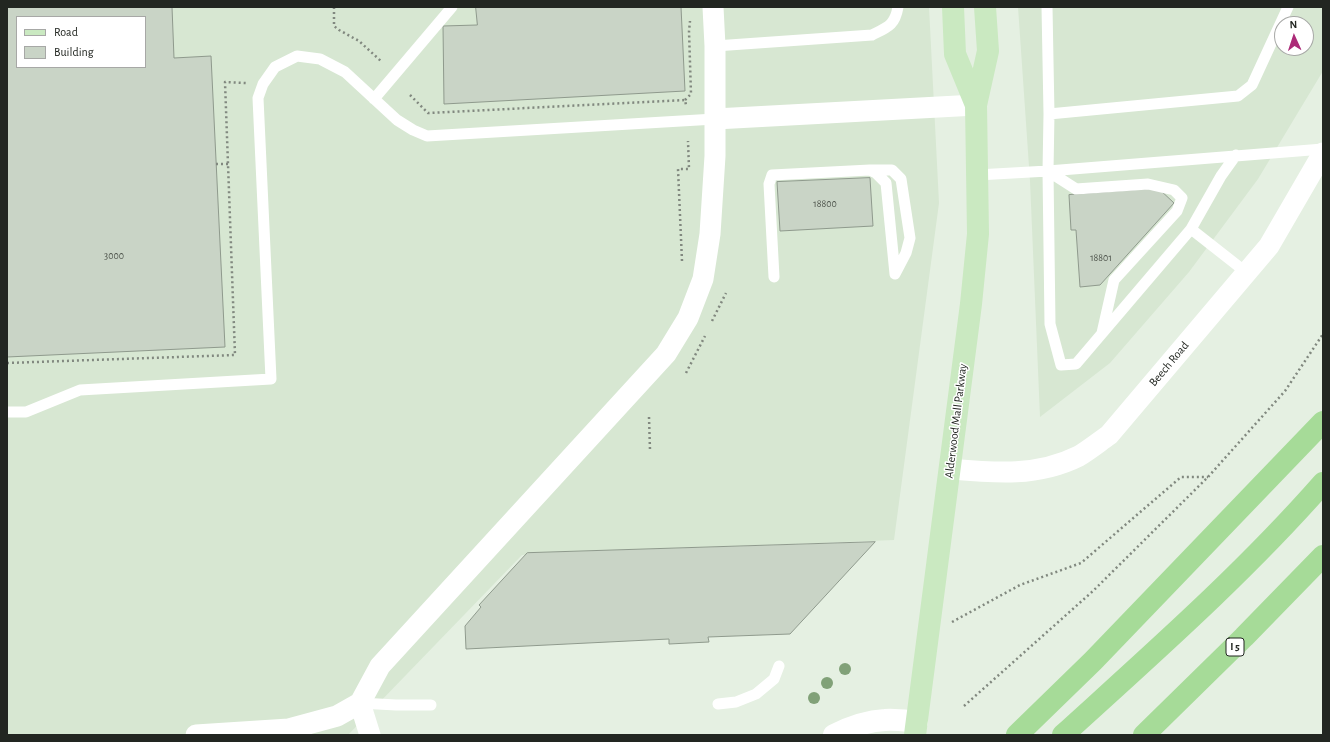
<!DOCTYPE html>
<html>
<head>
<meta charset="utf-8">
<style>
  body { margin:0 }
  #map { position:relative; width:1330px; height:742px; overflow:hidden; background:#e5f0e2; font-family:"Alegreya Sans",sans-serif }
  canvas { display:block }
  .frame { position:absolute; inset:0; border:8px solid #222621; pointer-events:none }
  .legend { position:absolute; left:16px; top:16px; width:130px; height:52px; box-sizing:border-box; background:#fff; border:1px solid #a7a8a6; margin:0; padding:5px 7px; list-style:none; font-size:12px; color:#222621 }
  .legend li { display:flex; align-items:center; gap:8px; height:20px }
  .legend b { width:20px; border:1px solid #a7a8a6 }
  .north { position:absolute; left:1274px; top:16px; width:40px; height:40px; box-sizing:border-box; background:#fff; border:1px solid #a7a8a6; border-radius:50%; rotate:357deg; font-size:11px; font-weight:700; line-height:16px; text-align:center; color:#222621 }
  .north::after { content:''; display:block; margin:auto; width:14px; height:18px; background:#ac2b78; clip-path:polygon(50% 0,100% 100%,50% 72%,0 100%) }
</style>
</head>
<body>
<div id="map">
<canvas width="1330" height="742"></canvas>
<div class="frame"></div>
<ul class="legend">
<li><b style="height:5px;background:#cae9c1"></b>Road</li>
<li><b style="height:11px;background:#c9d4c6"></b>Building</li>
</ul>
<div class="north">N</div>
</div>
<script>
const g = document.querySelector('canvas').getContext('2d');
g.lineJoin = 'round';
function fill(path, color) { g.fillStyle = color; g.fill(path, 'evenodd'); }
function trace(path, color, width, dash) { g.strokeStyle = color; g.lineWidth = width; g.lineCap = dash ? 'butt' : 'round'; g.setLineDash(dash || []); g.stroke(path); }
function drawText(font, color, halo, rows, align = 'center') {
  g.font = font + ' "Alegreya Sans",sans-serif'; g.lineWidth = 3; g.setLineDash([]); g.textBaseline = 'middle'; g.strokeStyle = halo; g.fillStyle = color; for (const [text, x, y, turn = 0] of rows) {
    g.save(); g.translate(x, y); g.rotate((+turn || 0) * Math.PI / 180); g.textAlign = isNaN(turn) ? turn : align; if (halo) g.strokeText(text, 0, 0); g.fillText(text, 0, 0); g.restore();
  }
}
fill(new Path2D(`
  M 7,7 L 929,7 L 939,203 L 894,540 L 522,555 L 348,735 L 7,735 ZM 17,17 L 145,17 L 145,67 L 17,67 Z
  M 1018,7 L 1323,7 L 1323,71 L 1258,179 L 1189,272 L 1110,363 L 1040,417 L 1030,181 ZM 1282,24 L 1306,24 L 1306,48 L 1282,48 Z`), '#d7e7d2');
const building = new Path2D(`
  M 7,7 L 172,7 L 174,58 L 211,56 L 225,347 L 7,357 ZM 17,17 L 145,17 L 145,67 L 17,67 Z
  M 476,7 L 681,7 L 685,91 L 444,104 L 443,26 L 477,25 Z
  M 870,178 L 873,226 L 780,231 L 777,182 Z
  M 1158,188 L 1174,203 L 1100,285 L 1080,287 L 1076,230 L 1071,230 L 1069,195 Z
  M 875,542 L 790,634 L 708,637 L 709,642 L 669,644 L 669,639 L 466,649 L 465,626 L 481,607 L 479,605 L 527,553 Z`);
fill(building, '#c9d4c6');
trace(building, '#8f9a8d', 1);
trace(new Path2D(`
  M 334,7 L 334,26 L 339,30 L 359,41 L 382,62
  M 410,95 L 428,113 L 685,100 L 686,105
  M 685,100 L 691,94 L 689,31 L 690,21
  M 216,164 L 228,164
  M 682,261 L 678,169 L 689,169 L 688,141
  M 712,321 L 726,293
  M 7,363 L 235,355 L 225,82 L 246,83
  M 686,373 L 705,336
  M 649,417 L 650,450
  M 952,622 L 1020,585 L 1081,563 L 1181,477 L 1208,477
  M 964,706 L 1093,591 L 1208,477 L 1285,391 L 1323,334`), '#81887f', 2.5, [2, 3]);
trace(new Path2D(`
  M 1047,7 L 1049,114 L 1048,171 L 1050,324 L 1061,365 L 1076,364 L 1191,229 L 1221,176 L 1236,155
  M 715,46 L 872,35 C 888,27 895,25 898,7
  M 374,99 L 452,7
  M 1049,114 L 1238,96 L 1252,85 L 1288,7
  M 870,170 L 892,170 L 901,179 L 910,238 L 906,253 L 895,274
  M 1048,171 L 1076,189 L 1148,184 L 1174,190 L 1182,198 L 1177,211 L 1114,280 L 1102,333
  M 977,175 L 1048,171 L 1323,149
  M 1191,229 L 1247,273
  M 774,277 L 769,184 L 772,175 L 870,170 L 876,173 L 886,183 L 895,274
  M 7,412 L 26,412 L 80,390 L 271,379 L 258,98 L 263,84 L 275,67 L 297,56 L 320,59 L 345,72 L 397,120 L 413,130 L 427,136 L 715,119
  M 360,703 L 396,705 L 431,705
  M 718,704 L 736,702 L 756,694 L 774,679 L 779,666`), '#fff', 11);
trace(new Path2D(`
  M 715,119 L 976,105
  M 950,469 C 995,473 1037,477 1079,456 C 1089,450 1099,442 1109,435 L 1269,246 L 1323,153
  M 360,703 L 380,666 L 666,354 L 688,318 L 703,279 L 710,234 L 715,156 L 715,46 L 713,7
  M 360,703 L 370,735
  M 196,735 L 289,729 L 337,716 L 360,703`), '#fff', 21);
trace(new Path2D(`
  M 834,735 C 850,727 867,721 885,720 C 895,719 907,721 917,722`), '#fff', 22);
trace(new Path2D(`
  M 953,7 L 955,54 L 976,105
  M 915,735 L 971,304 L 978,234 L 976,105 L 988,51 L 985,7`), '#cae9c1', 22);
trace(new Path2D(`
  M 1017,735 L 1093,661 L 1323,422
  M 1063,735 C 1152,654 1243,574 1323,483
  M 1144,735 L 1244,637 L 1323,556`), '#a6db98', 22);
g.fillStyle = '#81a178';
for (const [x, y] of [
  [845,669],
  [827,683],
  [814,698]
]) { g.beginPath(); g.arc(x, y, 6, 0, 2 * Math.PI); g.fill(); }
drawText('10px', '#4c524a', null, [
  ["18800",825,204],
  ["3000",114,256],
  ["18801",1101,258]
]);
for (const [x, y, w] of [
  [1235,647,18]
]) { const box = new Path2D(); box.roundRect(x - w / 2, y - 9, w, 18, 3); g.fillStyle = '#fff'; g.fill(box); trace(box, '#222621', 1); }
drawText('bold 11px', '#222621', null, [
  ["I 5",1235,647]
]);
drawText('12px', '#222621', '#fff', [
  ["Beech Road",1169,364,-50],
  ["Alderwood Mall Parkway",956,421,-83]
]);
</script>
</body>
</html>
